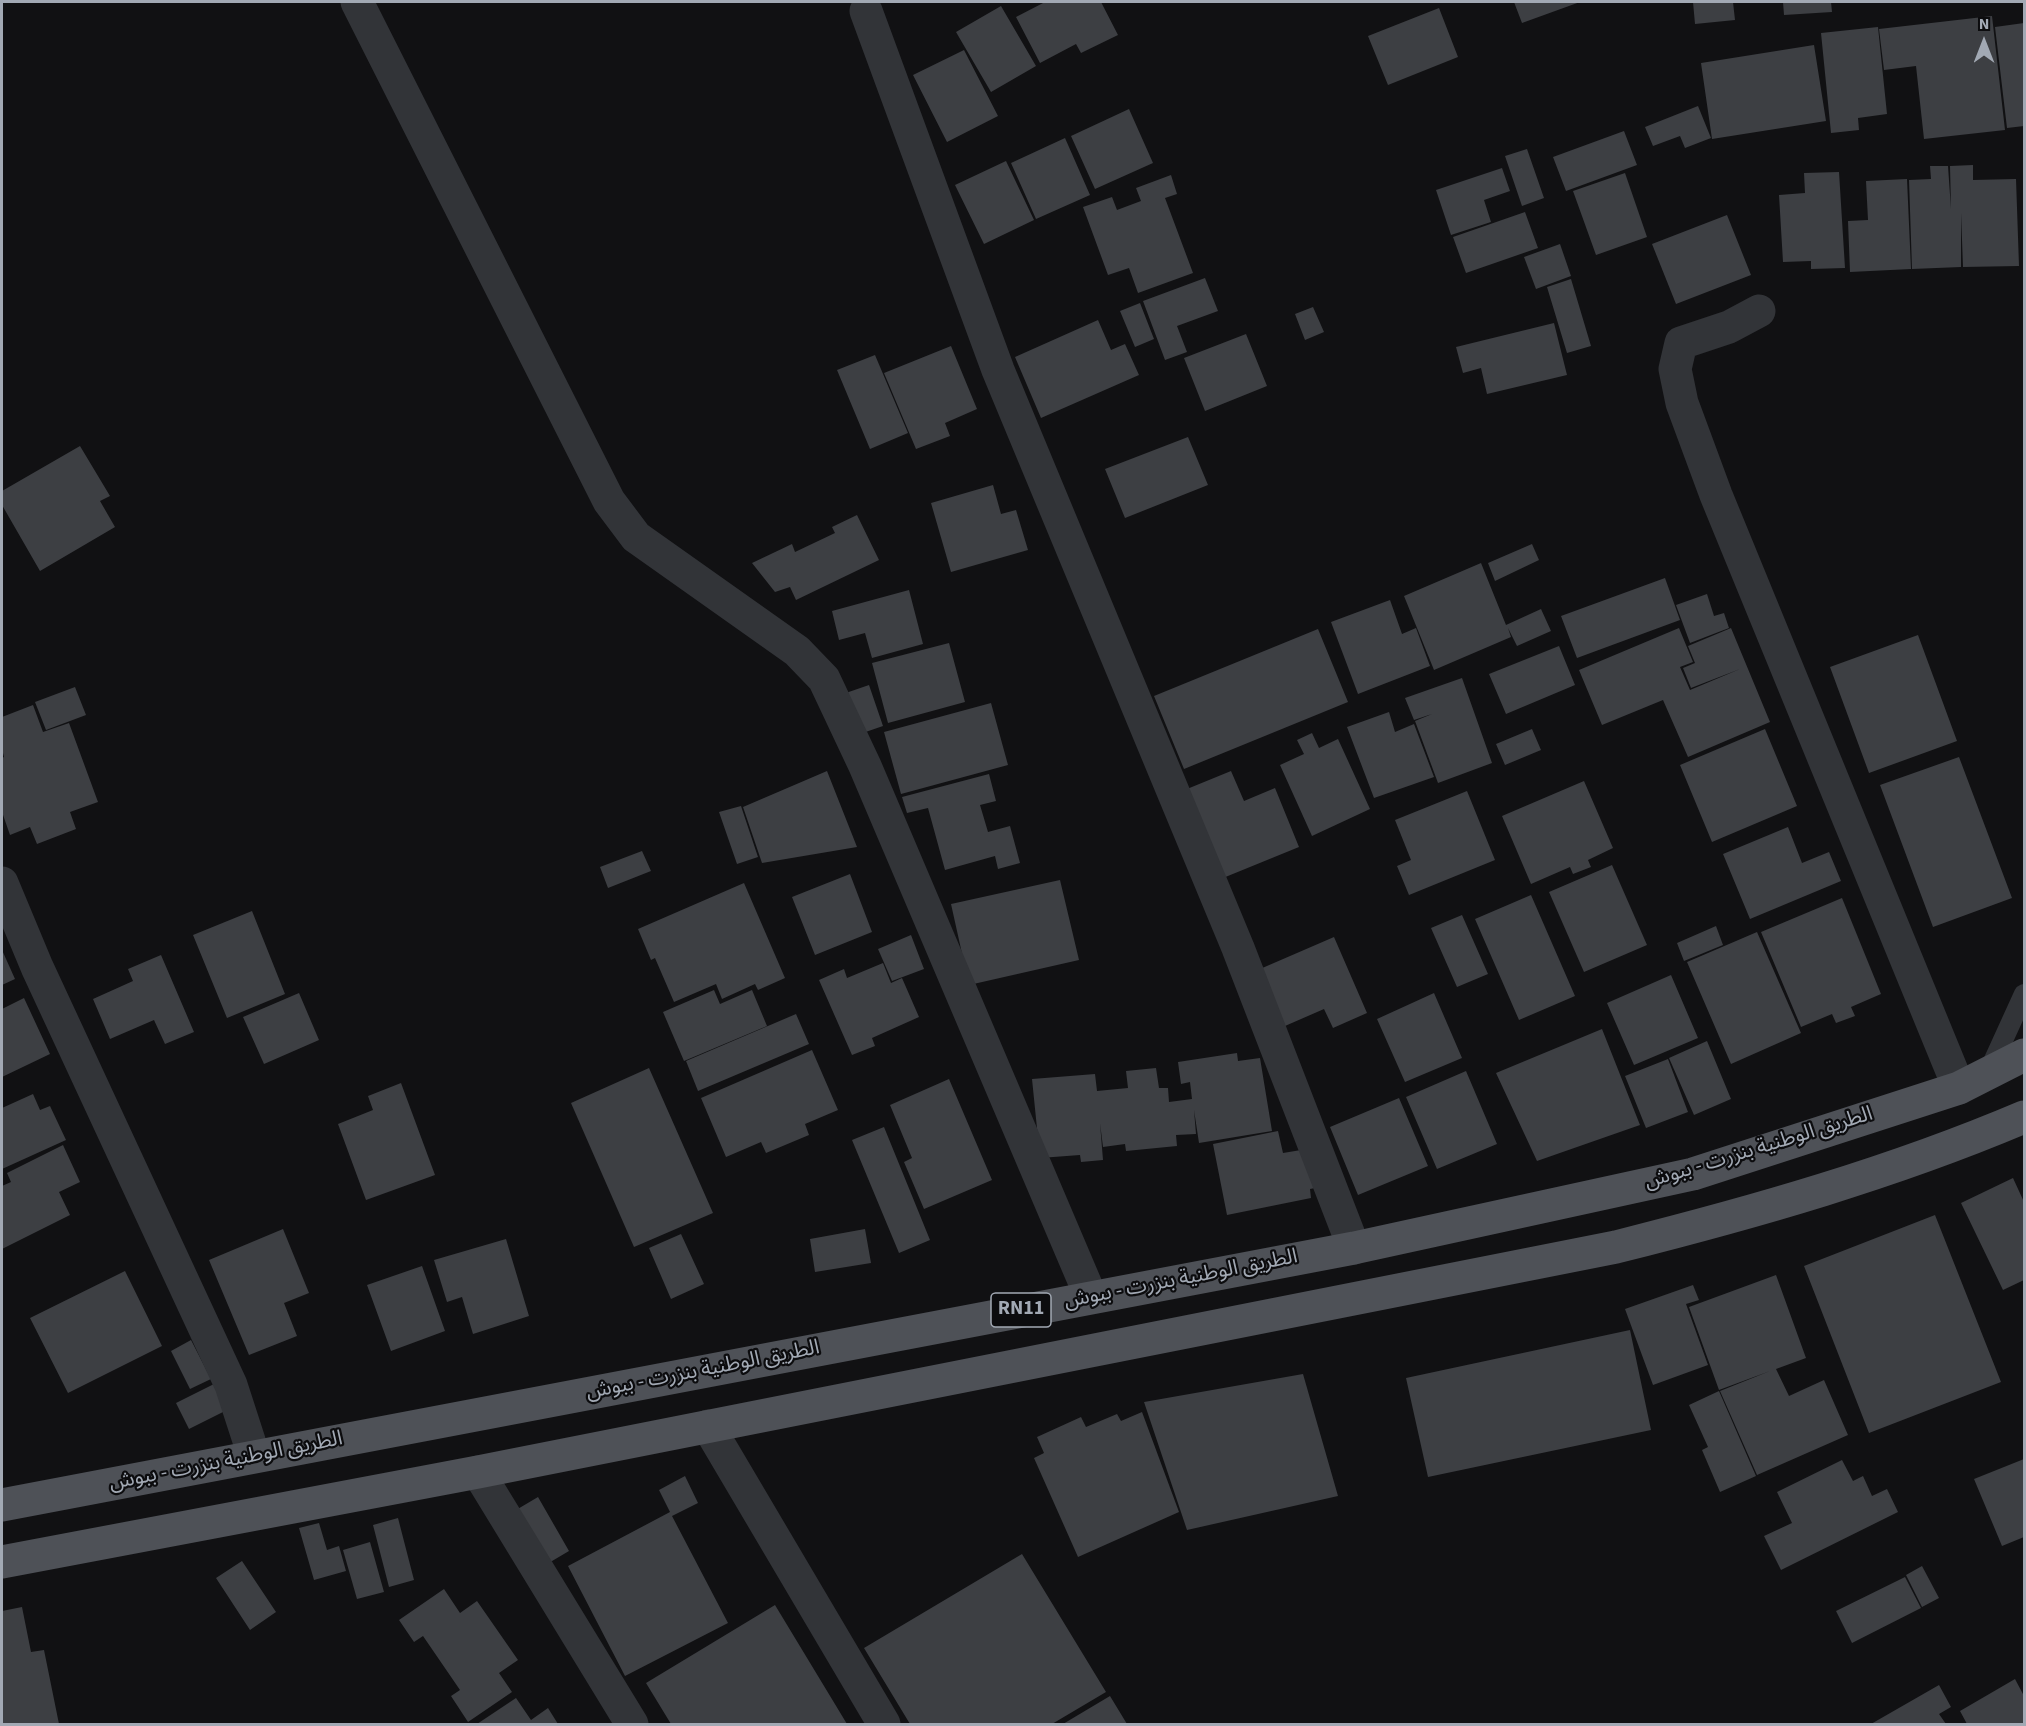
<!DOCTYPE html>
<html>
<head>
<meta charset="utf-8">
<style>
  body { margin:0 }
  #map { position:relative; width:2026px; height:1726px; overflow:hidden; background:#111113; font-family:"Source Sans 3",sans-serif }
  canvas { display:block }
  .frame { position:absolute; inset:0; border:3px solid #a2a9b4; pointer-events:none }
  .north { position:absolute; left:1954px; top:12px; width:60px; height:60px; -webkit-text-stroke:4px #0c0c0e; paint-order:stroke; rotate:0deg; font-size:16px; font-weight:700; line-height:24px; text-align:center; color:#a2a9b4 }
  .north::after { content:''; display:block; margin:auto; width:21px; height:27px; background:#a2a9b4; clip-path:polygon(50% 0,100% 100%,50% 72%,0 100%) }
</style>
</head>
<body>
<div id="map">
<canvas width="2026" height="1726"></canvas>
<div class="frame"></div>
<div class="north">N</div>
</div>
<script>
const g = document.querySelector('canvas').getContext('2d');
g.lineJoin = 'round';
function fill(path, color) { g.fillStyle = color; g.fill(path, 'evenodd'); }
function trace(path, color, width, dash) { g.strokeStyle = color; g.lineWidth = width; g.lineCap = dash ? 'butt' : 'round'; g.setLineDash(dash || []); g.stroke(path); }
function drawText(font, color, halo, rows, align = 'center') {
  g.font = font + ' "Source Sans 3","Noto Sans Arabic",sans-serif'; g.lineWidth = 4.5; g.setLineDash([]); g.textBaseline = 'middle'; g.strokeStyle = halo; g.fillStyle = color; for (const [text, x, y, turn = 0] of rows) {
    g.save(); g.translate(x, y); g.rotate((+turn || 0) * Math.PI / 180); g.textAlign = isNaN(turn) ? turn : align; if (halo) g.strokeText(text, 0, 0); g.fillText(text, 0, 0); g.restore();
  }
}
fill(new Path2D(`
  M 1045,2 L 1101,2 L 1118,35 L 1081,53 L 1076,44 L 1040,63 L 1016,17 Z
  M 1514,2 L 1580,2 L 1522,23 Z
  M 1693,2 L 1733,2 L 1735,20 L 1695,24 Z
  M 1783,2 L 1831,2 L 1832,12 L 1784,15 Z
  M 1001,6 L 1036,66 L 991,92 L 956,32 Z
  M 1439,8 L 1458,57 L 1388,85 L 1368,36 Z
  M 1992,16 L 2005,130 L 1924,139 L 1916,66 L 1884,70 L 1879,29 Z
  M 2024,23 L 2024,126 L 2007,128 L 1995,27 Z
  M 1878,27 L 1887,114 L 1858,118 L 1859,130 L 1831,133 L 1821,33 Z
  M 1814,45 L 1826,121 L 1712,139 L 1701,63 Z
  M 964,50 L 998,116 L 947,142 L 913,75 Z
  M 1698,106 L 1711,138 L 1685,148 L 1680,136 L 1653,146 L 1645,127 Z
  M 1129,109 L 1153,163 L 1095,189 L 1071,136 Z
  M 1624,131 L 1637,165 L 1566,191 L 1553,157 Z
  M 1065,138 L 1090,195 L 1036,219 L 1011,163 Z
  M 1527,149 L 1544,198 L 1522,206 L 1505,156 Z
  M 1006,161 L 1034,220 L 984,244 L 955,185 Z
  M 1973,165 L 1973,180 L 2016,179 L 2019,266 L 1963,267 L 1961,213 L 1961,267 L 1912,269 L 1909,180 L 1931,179 L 1930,166 L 1948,166 L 1951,209 L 1950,166 Z
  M 1502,168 L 1510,191 L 1484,200 L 1491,222 L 1451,235 L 1436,190 Z
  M 1839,172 L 1845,268 L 1811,269 L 1811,261 L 1783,262 L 1779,195 L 1805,193 L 1804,173 Z
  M 1625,173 L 1647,237 L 1596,255 L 1573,191 Z
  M 1171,175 L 1177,194 L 1165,198 L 1193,273 L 1138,293 L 1129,268 L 1108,275 L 1083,207 L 1112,197 L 1117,210 L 1141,201 L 1136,188 Z
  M 1907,179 L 1911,269 L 1850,272 L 1848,221 L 1868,220 L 1866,181 Z
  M 1525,212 L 1538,248 L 1466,273 L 1453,237 Z
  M 1727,215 L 1751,275 L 1676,304 L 1652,244 Z
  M 1560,244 L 1571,276 L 1536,289 L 1524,257 Z
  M 1205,278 L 1218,311 L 1177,326 L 1187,352 L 1165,360 L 1143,301 Z
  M 1571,279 L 1591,346 L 1567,353 L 1547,287 Z
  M 1140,303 L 1154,339 L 1135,347 L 1120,311 Z
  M 1313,307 L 1324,332 L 1305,340 L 1295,314 Z
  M 1098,320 L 1111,350 L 1125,344 L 1139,375 L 1041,418 L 1015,357 Z
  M 1554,323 L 1567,375 L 1487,394 L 1481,368 L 1463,373 L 1456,347 Z
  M 1246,334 L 1267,386 L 1205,411 L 1184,358 Z
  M 951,346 L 977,409 L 945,423 L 950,436 L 916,449 L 884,373 Z
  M 875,355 L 908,433 L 870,449 L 837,370 Z
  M 1188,437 L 1208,485 L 1125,518 L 1105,469 Z
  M 80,446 L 110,496 L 100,501 L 115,527 L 40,571 L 2,505 L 2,491 Z
  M 993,485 L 1001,514 L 1016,510 L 1028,550 L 951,572 L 931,503 Z
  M 857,515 L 879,560 L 796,600 L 790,587 L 775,592 L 752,563 L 792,544 L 795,552 L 835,533 L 832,527 Z
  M 1532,544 L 1539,560 L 1495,581 L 1488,563 Z
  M 1481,563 L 1506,625 L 1541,609 L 1551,631 L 1517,646 L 1508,628 L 1511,637 L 1434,670 L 1404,596 Z
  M 1665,578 L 1680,620 L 1577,658 L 1561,616 Z
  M 909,590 L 923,644 L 872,658 L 865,633 L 839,640 L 832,611 Z
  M 1707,594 L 1714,616 L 1724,613 L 1729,628 L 1690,643 L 1676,605 Z
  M 1390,600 L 1402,634 L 1416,628 L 1430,666 L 1358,694 L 1331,622 Z
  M 1679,628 L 1693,662 L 1680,667 L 1690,690 L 1740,669 L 1691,688 L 1683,668 L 1695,663 L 1688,646 L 1731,628 L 1770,722 L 1688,757 L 1663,700 L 1602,725 L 1579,670 Z
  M 1318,629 L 1348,702 L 1184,769 L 1154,696 Z
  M 1918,635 L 1957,741 L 1869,773 L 1830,667 Z
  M 949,643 L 965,702 L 888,723 L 872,663 Z
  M 1559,646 L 1575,685 L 1506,714 L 1489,674 Z
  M 1462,678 L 1492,763 L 1438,783 L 1415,721 L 1432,714 L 1414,720 L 1405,698 Z
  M 869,685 L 883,726 L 854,736 L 840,695 Z
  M 75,687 L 86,715 L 46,730 L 35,702 Z
  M 991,703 L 1008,765 L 901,794 L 884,732 Z
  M 33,705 L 43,732 L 69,723 L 98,802 L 70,812 L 76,829 L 37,844 L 30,827 L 10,835 L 2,812 L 2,758 L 4,757 L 2,749 L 2,717 Z
  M 1389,712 L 1395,732 L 1414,724 L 1434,777 L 1374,798 L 1347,727 Z
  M 1532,729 L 1541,750 L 1505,765 L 1496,744 Z
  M 1765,729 L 1797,806 L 1712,842 L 1680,765 Z
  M 1312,733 L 1319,748 L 1338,739 L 1370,809 L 1312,836 L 1280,765 L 1304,754 L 1297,740 Z
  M 1959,757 L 2012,898 L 1933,927 L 1880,785 Z
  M 827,771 L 857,847 L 762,863 L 743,807 Z
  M 1231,771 L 1244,801 L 1275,788 L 1299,847 L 1223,878 L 1187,789 Z
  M 989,774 L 996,801 L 980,805 L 988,832 L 1010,826 L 1020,863 L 998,869 L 995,856 L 945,870 L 928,808 L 907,813 L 902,797 Z
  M 1584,781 L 1613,848 L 1588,860 L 1591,867 L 1573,874 L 1570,867 L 1531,884 L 1502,816 Z
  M 1467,791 L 1495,860 L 1409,895 L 1397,866 L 1411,860 L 1395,820 Z
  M 741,806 L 758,857 L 737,864 L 719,812 Z
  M 1788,827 L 1802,863 L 1829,852 L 1841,881 L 1750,919 L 1723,854 Z
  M 642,851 L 651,871 L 608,888 L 600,867 Z
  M 1612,865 L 1647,945 L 1584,972 L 1549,892 Z
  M 850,874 L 872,932 L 815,955 L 792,897 Z
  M 1060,880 L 1079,960 L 969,985 L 951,904 Z
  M 744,883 L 785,978 L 758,990 L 755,984 L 722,999 L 716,984 L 674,1002 L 655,958 L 651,960 L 638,929 Z
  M 1531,895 L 1575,996 L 1519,1020 L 1475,919 Z
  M 1842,898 L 1881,994 L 1851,1007 L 1855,1016 L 1836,1023 L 1832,1014 L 1801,1027 L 1761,932 Z
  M 252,911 L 285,994 L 227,1018 L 193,935 Z
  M 1462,915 L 1488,974 L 1457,987 L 1431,928 Z
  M 1716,926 L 1723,945 L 1684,961 L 1677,943 Z
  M 1757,932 L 1801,1033 L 1731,1064 L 1687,962 Z
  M 911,935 L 924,969 L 892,981 L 878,949 Z
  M 1334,937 L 1367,1013 L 1333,1028 L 1324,1009 L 1285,1026 L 1260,969 Z
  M 2,950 L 15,979 L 2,985 Z
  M 161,955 L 194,1032 L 165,1044 L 154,1020 L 110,1039 L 93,999 L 133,981 L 128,969 Z
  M 883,963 L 891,983 L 902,978 L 919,1017 L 872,1038 L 875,1046 L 852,1055 L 819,980 L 844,969 L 847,978 Z
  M 1671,975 L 1698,1038 L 1634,1065 L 1607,1003 Z
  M 714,990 L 720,1004 L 752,990 L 767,1026 L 684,1061 L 663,1012 Z
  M 299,993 L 319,1040 L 264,1064 L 243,1017 Z
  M 1434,993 L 1462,1058 L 1405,1082 L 1377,1019 Z
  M 24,998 L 50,1054 L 2,1077 L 2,1009 Z
  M 796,1014 L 809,1044 L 698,1091 L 686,1061 Z
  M 1602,1029 L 1640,1125 L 1537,1161 L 1496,1073 Z
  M 1707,1041 L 1731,1099 L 1694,1115 L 1669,1058 Z
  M 812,1050 L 838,1110 L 805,1124 L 809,1135 L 766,1153 L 761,1142 L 726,1157 L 701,1098 Z
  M 1237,1053 L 1238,1061 L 1260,1058 L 1272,1131 L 1199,1143 L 1194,1110 L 1196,1134 L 1176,1135 L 1177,1146 L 1126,1151 L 1125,1144 L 1103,1147 L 1100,1123 L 1103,1160 L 1081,1162 L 1080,1155 L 1040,1158 L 1032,1079 L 1095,1074 L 1097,1091 L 1128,1088 L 1126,1071 L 1156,1068 L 1159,1088 L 1168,1088 L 1169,1102 L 1192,1099 L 1190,1082 L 1181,1084 L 1178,1062 Z
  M 1668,1059 L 1688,1112 L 1646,1128 L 1625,1076 Z
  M 649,1068 L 713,1213 L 634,1247 L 571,1103 Z
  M 1466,1071 L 1497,1144 L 1437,1169 L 1406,1097 Z
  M 949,1079 L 992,1180 L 924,1209 L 904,1162 L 912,1158 L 890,1105 Z
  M 401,1083 L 435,1175 L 366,1200 L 338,1124 L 373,1110 L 368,1096 Z
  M 33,1094 L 40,1110 L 50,1106 L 66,1140 L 2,1169 L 2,1108 Z
  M 1399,1098 L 1428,1166 L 1358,1195 L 1330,1127 Z
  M 884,1127 L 930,1240 L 899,1253 L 852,1140 Z
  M 1278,1131 L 1283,1153 L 1307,1149 L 1315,1188 L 1310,1189 L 1311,1198 L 1227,1215 L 1213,1144 Z
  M 63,1145 L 80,1182 L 59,1192 L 70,1215 L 2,1249 L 2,1186 L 11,1182 L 7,1173 Z
  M 2013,1178 L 2024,1202 L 2024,1280 L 2003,1290 L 1961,1203 Z
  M 1935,1215 L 2001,1382 L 1869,1433 L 1804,1266 Z
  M 283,1229 L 309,1293 L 284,1303 L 297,1336 L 249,1355 L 209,1260 Z
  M 865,1229 L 871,1263 L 815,1272 L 810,1239 Z
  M 681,1234 L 704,1284 L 671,1299 L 649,1248 Z
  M 506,1239 L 529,1316 L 473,1334 L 462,1297 L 447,1302 L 434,1260 Z
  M 422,1266 L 445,1331 L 391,1351 L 367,1285 Z
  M 125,1271 L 162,1346 L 68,1393 L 30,1318 Z
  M 1776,1275 L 1806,1358 L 1776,1369 L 1789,1396 L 1824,1380 L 1848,1435 L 1757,1475 L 1720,1391 L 1770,1371 L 1719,1390 L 1689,1307 Z
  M 1693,1285 L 1699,1300 L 1686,1304 L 1708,1365 L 1653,1385 L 1625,1309 Z
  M 1630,1330 L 1651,1430 L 1428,1477 L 1406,1378 Z
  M 191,1340 L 211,1379 L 190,1389 L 171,1351 Z
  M 1303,1374 L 1338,1496 L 1187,1530 L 1144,1402 Z
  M 214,1384 L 227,1410 L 189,1429 L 176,1403 Z
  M 1719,1391 L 1756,1476 L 1720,1492 L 1702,1450 L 1708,1447 L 1689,1405 Z
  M 1142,1412 L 1179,1512 L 1078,1557 L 1034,1458 L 1044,1453 L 1037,1437 L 1081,1417 L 1086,1427 L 1117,1414 L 1121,1421 Z
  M 2024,1459 L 2024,1537 L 2002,1546 L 1974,1479 Z
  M 1842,1460 L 1853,1481 L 1863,1476 L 1872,1496 L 1887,1489 L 1898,1512 L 1781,1570 L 1764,1536 L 1792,1523 L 1777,1492 Z
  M 685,1476 L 698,1503 L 672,1516 L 728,1623 L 625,1676 L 568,1566 L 670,1512 L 659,1490 Z
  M 538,1497 L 569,1551 L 547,1564 L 516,1510 Z
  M 398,1518 L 414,1580 L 389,1587 L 373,1525 Z
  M 319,1523 L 327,1550 L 339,1546 L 346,1571 L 314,1580 L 299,1528 Z
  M 370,1542 L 384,1592 L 357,1599 L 343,1550 Z
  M 1022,1554 L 1106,1692 L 1052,1724 L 910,1724 L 864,1648 Z
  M 242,1561 L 276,1612 L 250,1630 L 216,1578 Z
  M 1922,1566 L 1939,1598 L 1922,1607 L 1906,1575 Z
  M 1905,1577 L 1921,1608 L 1852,1643 L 1836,1611 Z
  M 444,1589 L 460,1613 L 477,1601 L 518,1660 L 499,1673 L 512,1692 L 468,1722 L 451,1696 L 460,1690 L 423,1636 L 414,1642 L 399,1620 Z
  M 775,1605 L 847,1724 L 671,1724 L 646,1683 Z
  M 22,1607 L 31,1652 L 44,1650 L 59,1724 L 2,1724 L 2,1611 Z
  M 2015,1679 L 2024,1696 L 2024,1724 L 1967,1724 L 1960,1711 Z
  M 1939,1685 L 1951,1707 L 1939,1714 L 1946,1724 L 1871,1724 Z
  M 1110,1696 L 1127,1724 L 1063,1724 Z
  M 516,1698 L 531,1720 L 548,1708 L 558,1724 L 477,1724 Z`), '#3d3f43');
trace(new Path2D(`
  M 1988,1073 L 2024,994`), '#323438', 20);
trace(new Path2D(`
  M 357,2 L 609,501 L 636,537 L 797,651 L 824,679 L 865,766 L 1091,1297
  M 866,11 L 998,370 L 1238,948 L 1354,1248
  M 1759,311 L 1729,327 L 1681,343 L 1675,369 L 1682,403 L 1716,495 L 1959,1088
  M 2,883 L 37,967 L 231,1385 L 254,1456
  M 708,1426 L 884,1724
  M 478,1472 L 632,1724`), '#323438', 33);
trace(new Path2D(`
  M 2,1505 L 1354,1248 L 1693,1174 L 1959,1088 L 2024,1055
  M 2,1562 L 478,1472 L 1616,1247 C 1755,1212 1892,1173 2024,1117`), '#4e5157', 33);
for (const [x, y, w] of [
  [1021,1310,60]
]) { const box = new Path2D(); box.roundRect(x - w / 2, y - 17, w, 34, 4.5); g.fillStyle = '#0c0c0e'; g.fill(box); trace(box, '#a2a9b4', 1.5); }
drawText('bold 20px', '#a2a9b4', null, [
  ["RN11",1021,1310]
]);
drawText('21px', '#a2a9b4', '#0c0c0e', [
  ["الطريق الوطنية بنزرت - ببوش",1759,1149,-17],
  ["الطريق الوطنية بنزرت - ببوش",1181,1280,-11],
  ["الطريق الوطنية بنزرت - ببوش",703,1371,-11],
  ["الطريق الوطنية بنزرت - ببوش",226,1462,-11]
]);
</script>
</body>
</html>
